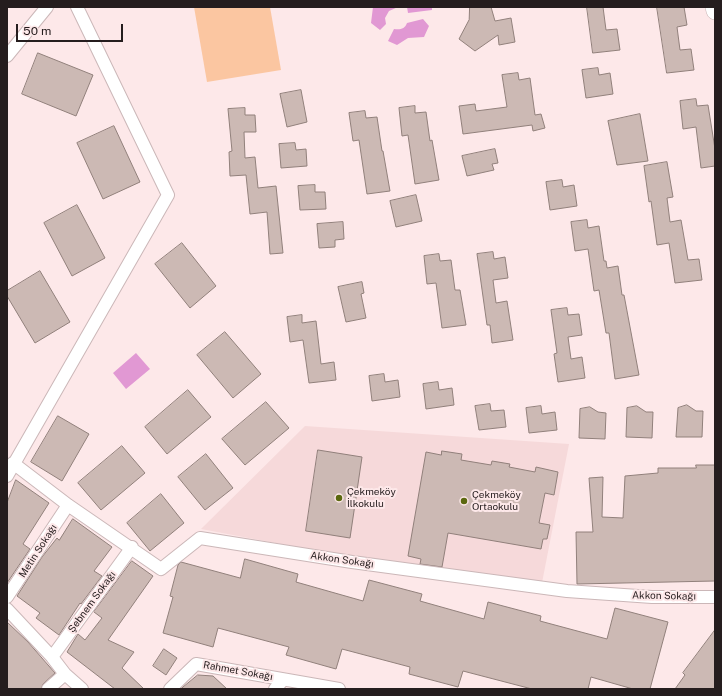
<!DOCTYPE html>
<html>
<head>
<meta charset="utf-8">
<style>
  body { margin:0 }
  #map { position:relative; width:722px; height:696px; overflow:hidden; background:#fde8e9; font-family:"Public Sans",sans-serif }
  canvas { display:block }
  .frame { position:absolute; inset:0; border:8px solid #251d1e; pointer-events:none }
  .scale { position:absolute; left:16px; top:24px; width:107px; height:18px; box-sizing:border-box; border:2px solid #251d1e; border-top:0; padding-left:5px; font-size:12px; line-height:14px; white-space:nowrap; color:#251d1e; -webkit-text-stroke:3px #fde8e9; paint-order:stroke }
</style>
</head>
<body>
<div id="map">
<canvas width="722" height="696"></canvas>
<div class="frame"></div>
<div class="scale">50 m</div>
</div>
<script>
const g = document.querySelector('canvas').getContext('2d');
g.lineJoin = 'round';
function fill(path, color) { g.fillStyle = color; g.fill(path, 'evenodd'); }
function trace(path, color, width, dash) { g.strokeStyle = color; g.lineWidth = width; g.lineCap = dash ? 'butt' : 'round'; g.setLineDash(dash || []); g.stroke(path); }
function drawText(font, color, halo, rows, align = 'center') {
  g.font = font + ' "Public Sans",sans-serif'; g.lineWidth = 4; g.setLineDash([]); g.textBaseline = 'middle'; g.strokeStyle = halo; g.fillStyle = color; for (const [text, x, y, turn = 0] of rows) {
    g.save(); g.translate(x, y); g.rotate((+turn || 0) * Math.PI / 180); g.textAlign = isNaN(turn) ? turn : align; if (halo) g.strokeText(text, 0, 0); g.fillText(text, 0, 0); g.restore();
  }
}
fill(new Path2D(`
  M 305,426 L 569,444 L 540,593 L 201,529 Z`), '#f6d9da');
fill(new Path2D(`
  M 194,7 L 270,7 L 281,70 L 207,82 Z`), '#fbc6a1');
fill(new Path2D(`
  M 373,7 L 398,7 L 389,11 L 385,18 L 386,24 L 380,30 L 371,23 Z
  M 407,7 L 432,7 L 432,10 L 408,13 Z
  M 423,19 L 429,26 L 424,37 L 408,38 L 397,45 L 388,41 L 394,29 C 400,30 405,29 407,23 Z
  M 136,353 L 150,369 L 126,389 L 113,373 Z`), '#e198d3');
const building = new Path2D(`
  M 470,7 L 491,7 L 495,21 L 511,18 L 515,42 L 499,45 L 498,35 L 475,51 L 459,39 L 469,20 Z
  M 587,7 L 603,7 L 606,30 L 617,29 L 620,50 L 593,53 Z
  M 657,7 L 684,7 L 687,25 L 677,27 L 680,50 L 691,49 L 694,70 L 667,73 Z
  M 38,53 L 93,75 L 76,116 L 22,94 Z
  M 598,68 L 599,75 L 610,73 L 613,94 L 586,98 L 582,70 Z
  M 518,73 L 519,80 L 530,78 L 535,115 L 541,114 L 545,128 L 533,131 L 532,125 L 463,134 L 459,106 L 475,104 L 476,111 L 507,107 L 502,75 Z
  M 301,90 L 307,122 L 287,127 L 280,94 Z
  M 696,99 L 697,106 L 708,105 L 715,149 L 715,166 L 701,168 L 696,127 L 683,129 L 680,101 Z
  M 415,106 L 415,113 L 426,112 L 430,141 L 432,140 L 439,180 L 415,184 L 408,135 L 402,136 L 399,108 Z
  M 245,108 L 245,115 L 255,115 L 256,132 L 244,132 L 245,158 L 255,157 L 258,188 L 276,186 L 283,253 L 270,254 L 267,212 L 250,214 L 246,175 L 230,176 L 229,152 L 232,151 L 228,109 Z
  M 365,111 L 366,118 L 377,117 L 382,151 L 383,151 L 390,191 L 367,194 L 359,140 L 353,141 L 349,113 Z
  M 640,114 L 648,161 L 617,165 L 608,121 Z
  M 114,126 L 140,182 L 103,199 L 77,143 Z
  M 295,143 L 296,150 L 306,149 L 307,166 L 281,168 L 279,144 Z
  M 495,149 L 498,163 L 492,164 L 494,170 L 467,176 L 462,156 Z
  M 667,162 L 673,197 L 667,198 L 670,222 L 681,220 L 688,260 L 699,259 L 702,280 L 675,283 L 669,243 L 657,245 L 651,201 L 649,202 L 644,166 Z
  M 562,180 L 563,187 L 574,185 L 577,206 L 550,210 L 546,182 Z
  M 315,185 L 315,192 L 325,192 L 326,209 L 300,210 L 298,186 Z
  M 416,195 L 422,221 L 396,227 L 390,201 Z
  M 77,205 L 105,258 L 72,276 L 44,223 Z
  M 587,220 L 588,228 L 599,226 L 604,261 L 606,261 L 607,268 L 618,266 L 622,295 L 624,295 L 639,375 L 615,379 L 609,333 L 606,333 L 599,290 L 594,291 L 588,249 L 575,251 L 571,222 Z
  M 343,222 L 344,239 L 335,240 L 335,247 L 319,248 L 317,224 Z
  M 182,243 L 216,286 L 190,308 L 155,264 Z
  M 493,252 L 494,259 L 505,257 L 508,278 L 493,280 L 496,303 L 507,301 L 513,340 L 492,343 L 490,325 L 487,325 L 477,254 Z
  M 439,254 L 440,261 L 451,260 L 455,290 L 460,290 L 466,325 L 442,328 L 436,283 L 427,284 L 424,256 Z
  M 40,271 L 70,322 L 35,343 L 7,296 L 7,291 Z
  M 362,282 L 364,293 L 361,294 L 366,318 L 346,322 L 338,287 Z
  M 567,308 L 568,315 L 579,314 L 582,335 L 568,337 L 571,359 L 582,357 L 585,378 L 558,382 L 554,354 L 557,353 L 551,310 Z
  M 302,315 L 302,323 L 316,321 L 321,364 L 334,362 L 336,380 L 309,383 L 303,340 L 290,342 L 287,317 Z
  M 225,332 L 261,374 L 233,398 L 197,355 Z
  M 384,374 L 385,382 L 398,380 L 400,397 L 372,401 L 369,376 Z
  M 438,382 L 439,390 L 452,388 L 454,405 L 426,409 L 423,384 Z
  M 188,390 L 211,417 L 167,454 L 145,427 Z
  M 266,402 L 289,428 L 245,465 L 222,439 Z
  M 490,404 L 491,411 L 504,410 L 506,427 L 479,430 L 475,406 Z
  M 687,405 L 696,411 L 703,411 L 702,437 L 676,437 L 678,408 Z
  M 541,406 L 542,414 L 555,412 L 557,430 L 529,433 L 526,408 Z
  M 637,406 L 646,412 L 653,412 L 652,438 L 626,437 L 627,408 Z
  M 590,407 L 598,412 L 606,413 L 605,439 L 579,438 L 580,409 Z
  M 58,416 L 89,434 L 62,481 L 31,462 Z
  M 122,446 L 145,473 L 101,510 L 78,483 Z
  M 318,450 L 362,457 L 350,538 L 306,531 Z
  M 442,451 L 462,454 L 461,460 L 491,465 L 492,461 L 510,464 L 509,467 L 535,472 L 536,467 L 558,472 L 554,495 L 545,493 L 539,523 L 550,525 L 547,539 L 543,539 L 541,549 L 448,533 L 442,567 L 420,564 L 421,559 L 408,556 L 426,452 L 441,455 Z
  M 206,454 L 233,488 L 205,510 L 178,477 Z
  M 696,465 L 715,465 L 715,581 L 577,584 L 576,532 L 593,532 L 589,478 L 603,477 L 602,517 L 623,518 L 625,476 L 658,473 L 658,468 L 696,468 Z
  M 16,480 L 49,503 L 23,544 L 30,549 L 7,583 L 7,503 Z
  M 161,494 L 184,523 L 150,551 L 127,523 Z
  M 73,519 L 112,547 L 94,571 L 102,576 L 81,604 L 80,603 L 59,635 L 36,618 L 40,613 L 17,596 L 42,557 L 57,538 L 59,540 Z
  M 245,559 L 298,574 L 296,582 L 363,601 L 369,580 L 422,594 L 420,601 L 484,619 L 488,602 L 541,616 L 540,621 L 607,639 L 615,608 L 668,622 L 650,689 L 633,689 L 591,677 L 588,689 L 532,689 L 463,671 L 458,687 L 409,674 L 410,667 L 342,649 L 336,669 L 286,655 L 289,647 L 218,628 L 213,647 L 163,633 L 173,597 L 170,596 L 178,565 L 181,562 L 240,578 Z
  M 132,561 L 153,576 L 108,640 L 134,652 L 122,668 L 144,689 L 115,689 L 67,652 L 78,634 L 85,640 L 102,618 L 94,612 Z
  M 7,622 L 28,642 L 55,673 L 43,684 L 41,689 L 7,689 Z
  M 715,630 L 715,689 L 675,689 L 685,675 L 683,673 Z
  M 164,649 L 177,658 L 166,675 L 153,666 Z
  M 198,675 L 213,676 L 227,689 L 181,689 Z`);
fill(building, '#ccb9b4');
trace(building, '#91807b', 1);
const street = new Path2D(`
  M 7,56 L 47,7
  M 13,463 L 68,505 L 161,569 L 200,538 L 352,562 L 567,591 L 652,597 L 715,597
  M 7,476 L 168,195 L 77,7
  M 7,597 L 68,505
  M 7,609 L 52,657 L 65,674 L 82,689
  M 52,657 L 132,547
  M 48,689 L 65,674
  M 170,689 L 196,664 L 339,689
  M 275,689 L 283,680`);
const secondary = new Path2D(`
  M 714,7 L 715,11`);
trace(street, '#cbb7b8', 14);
trace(secondary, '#cbb7b8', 18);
trace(street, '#fff', 12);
trace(secondary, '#fff', 17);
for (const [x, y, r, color] of [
  [339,498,4,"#5a680f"],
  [464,501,4,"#5a680f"]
]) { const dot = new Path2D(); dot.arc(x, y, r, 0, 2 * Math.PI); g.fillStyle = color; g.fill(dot); trace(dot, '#fde8e9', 1.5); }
drawText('10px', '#251d1e', '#fde8e9', [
  ["Çekmeköy",347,492],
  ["İlkokulu",347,504],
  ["Çekmeköy",472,495],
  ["Ortaokulu",472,507]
], 'left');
drawText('10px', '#251d1e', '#fde8e9', [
  ["Metin Sokağı",38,551,-57],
  ["Akkon Sokağı",342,560,8],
  ["Akkon Sokağı",664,596,1],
  ["Şebnem Sokağı",92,602,-54],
  ["Rahmet Sokağı",238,671,10]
]);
</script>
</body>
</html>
